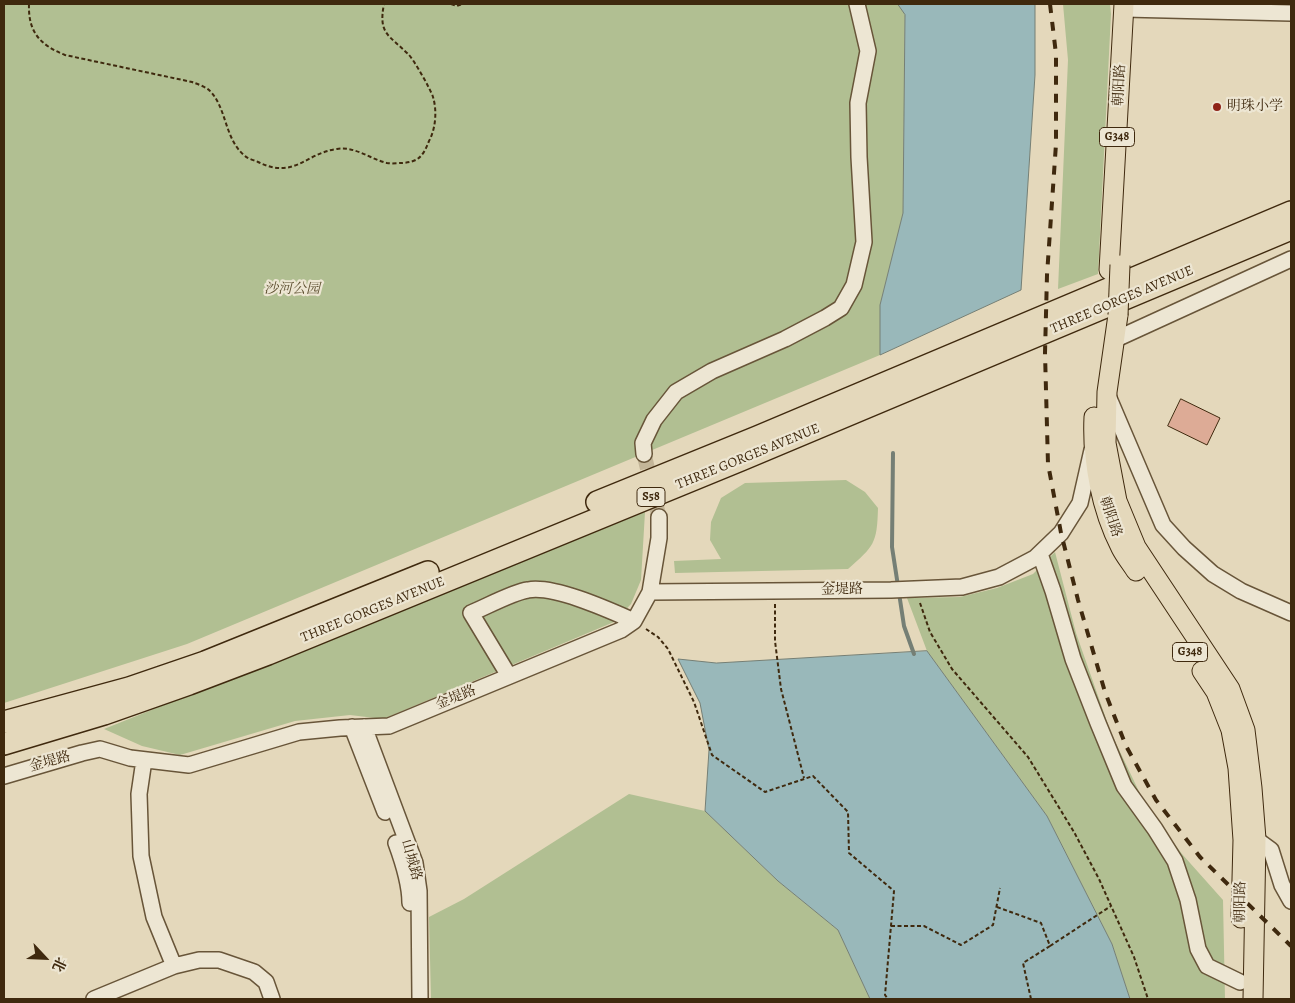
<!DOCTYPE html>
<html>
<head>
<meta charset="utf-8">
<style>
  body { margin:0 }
  #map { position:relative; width:1295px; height:1003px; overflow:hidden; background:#e4d8bb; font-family:Alegreya,"Noto Serif SC",serif }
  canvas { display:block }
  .frame { position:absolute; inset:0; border:5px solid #3f290e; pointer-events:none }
  .north { position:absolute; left:20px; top:933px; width:50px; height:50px; -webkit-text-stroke:4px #ede6d3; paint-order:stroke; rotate:115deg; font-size:14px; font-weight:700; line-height:20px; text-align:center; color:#3f290e }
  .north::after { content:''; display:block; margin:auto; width:18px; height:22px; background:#3f290e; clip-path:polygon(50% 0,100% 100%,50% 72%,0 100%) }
</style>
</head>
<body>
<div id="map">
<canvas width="1295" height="1003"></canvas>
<div class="frame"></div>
<div class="north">北</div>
</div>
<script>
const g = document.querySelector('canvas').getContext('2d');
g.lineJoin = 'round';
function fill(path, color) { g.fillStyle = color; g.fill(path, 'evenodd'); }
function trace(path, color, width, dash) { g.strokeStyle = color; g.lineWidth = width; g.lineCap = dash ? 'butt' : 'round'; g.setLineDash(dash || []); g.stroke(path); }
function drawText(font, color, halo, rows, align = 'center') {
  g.font = font + ' Alegreya,"Noto Serif SC",serif'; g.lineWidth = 4.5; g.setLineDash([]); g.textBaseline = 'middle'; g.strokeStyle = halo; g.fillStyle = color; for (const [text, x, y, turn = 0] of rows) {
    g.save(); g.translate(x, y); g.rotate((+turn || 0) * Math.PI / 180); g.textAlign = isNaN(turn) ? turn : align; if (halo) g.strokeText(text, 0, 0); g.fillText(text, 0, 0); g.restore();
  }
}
fill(new Path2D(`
  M 4,4 L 898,4 L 905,14 L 903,213 L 880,305 L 880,355 L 187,644 L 4,703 Z
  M 1063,4 L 1110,4 L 1111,14 L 1098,274 L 1058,289 L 1068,60 Z
  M 846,480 L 865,492 L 878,508 C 877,544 874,546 848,569 L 675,573 L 674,561 L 721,559 L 710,540 L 711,522 L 721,498 L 745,483 Z
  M 645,512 L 641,580 L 631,604 L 614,622 L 383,719 L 350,715 L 295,721 L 180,755 L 142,746 L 104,729 Z
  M 1055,552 L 1076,633 L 1111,733 L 1145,804 L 1182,854 L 1223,900 L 1225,999 L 1130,999 L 1112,944 L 1047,816 L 927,651 L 907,598 L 960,597 L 997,588 L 1033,574 Z
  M 629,794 L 705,811 L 778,881 L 838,930 L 870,999 L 431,999 L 429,917 L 464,899 Z`), '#b1bf92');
const water = new Path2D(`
  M 898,4 L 1035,4 L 1035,75 L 1021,290 L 880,355 L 880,305 L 903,213 L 905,15 Z
  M 927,651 L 1047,816 L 1112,944 L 1130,999 L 870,999 L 838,930 L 778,881 L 705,811 L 709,750 L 700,703 L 678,659 L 716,663 Z`);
fill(water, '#99b8ba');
trace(water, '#757f75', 1);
trace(new Path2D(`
  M 893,453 L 892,547 L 898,586
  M 899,593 L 904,626 L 914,654`), '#757f75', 4);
const building = new Path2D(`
  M 1181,399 L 1220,418 L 1207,445 L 1168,426 Z`);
fill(building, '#ddab96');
trace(building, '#3f290e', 1);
trace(new Path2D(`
  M 644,454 L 659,517`), '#c3b598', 15, [15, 8]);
const minor = new Path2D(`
  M 1125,9 L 1291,13
  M 1114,340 L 1291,259
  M 1108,396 L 1163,525 L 1184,548 L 1213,574 L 1241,591 L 1291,613
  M 644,454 L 643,443 L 654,420 L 676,392 L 712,371 L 785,339 L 825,318 L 841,308 L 854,285 L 864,242 L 859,157 L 858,103 L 868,51 L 857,4
  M 1040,554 L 1053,591 L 1073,659 L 1098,723 L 1124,786 L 1155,829 L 1175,861 L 1188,900 L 1198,949 L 1207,966 L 1240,982
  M 650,592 L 659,538 L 659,517
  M 509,676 L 471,613 C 486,607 513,592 528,590 C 554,585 609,610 634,621
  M 352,727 L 385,812
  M 364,727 L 415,863 L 419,891 L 420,999
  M 144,760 L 139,794 L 141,856 L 154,917 L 174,966
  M 4,776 L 82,753 L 100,749 L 130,758 L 189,765 L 299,732 L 340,728 L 389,726 L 621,630 L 634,621 L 650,592 L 891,590 L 962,587 L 999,577 L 1035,558 L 1061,533 L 1080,503 L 1092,450
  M 1256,839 L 1271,850 L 1282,885 L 1291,901
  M 396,843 C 403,862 410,883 410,903
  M 94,999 L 174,966 L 199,960 L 219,960 L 254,972 L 266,982 L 272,999`);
const major = new Path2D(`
  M 1109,270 L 1124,4
  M 1118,315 L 1107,392 L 1106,443 L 1117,501 L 1136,547 L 1230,689 L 1245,730 L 1252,788 L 1256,839 L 1253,999
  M 1094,417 C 1092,461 1101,509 1121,548 C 1125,556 1131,563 1136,571
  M 1202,671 L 1216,692 L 1231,730 L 1238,768 L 1243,840 L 1241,918`);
const highway = new Path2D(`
  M 597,502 L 757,437 L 1291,212
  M 4,722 L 129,688 L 205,662 L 428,572
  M 4,744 L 104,714 L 189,684 L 268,654 L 741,460 L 1291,229`);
trace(minor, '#685539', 18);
trace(major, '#3f290e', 21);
trace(highway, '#3f290e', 24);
trace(new Path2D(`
  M 29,4 C 28,32 40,45 65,55 L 192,82 C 197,84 204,86 209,90 C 227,107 224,139 245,156 C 248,159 254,160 258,162 C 295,180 305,153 337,149 C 355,146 370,159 387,163 C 392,164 398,163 402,163 C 419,162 423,156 429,141 C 436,128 437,110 433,97 C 431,90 413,58 408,54 C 389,35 378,34 384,4
  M 451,4 L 457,6 L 462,4
  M 920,603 L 930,632 L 952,669 L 1028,757 L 1074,832 L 1099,879 L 1134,957 L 1148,999
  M 775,604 L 775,641 L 781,689 L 804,778
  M 646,629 L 658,637 L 668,649 L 694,702 L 712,755 L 765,792 L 813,776 L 848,812 L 849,853 L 894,891 L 885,995 L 888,999
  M 997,907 L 1041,923 L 1050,946 L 1023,963 L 1031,999
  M 891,926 L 924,926 L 961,945 L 993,925 L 1000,888
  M 1050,946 L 1111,906`), '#3f290e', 2, [4, 2.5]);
trace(minor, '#ede6d3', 15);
trace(major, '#e4d8bb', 19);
trace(highway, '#e4d8bb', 21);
trace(new Path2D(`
  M 1050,4 L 1056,54 L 1056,144 L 1047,275 L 1045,353 L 1048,464 L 1061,533 L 1078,600 L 1105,692 L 1126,746 L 1156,800 L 1200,857 L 1291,946`), '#3f290e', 4, [9, 9]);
const majorBridge = new Path2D(`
  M 1118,315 L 1120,265`);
trace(majorBridge, '#3f290e', 21, []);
trace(majorBridge, '#e4d8bb', 19);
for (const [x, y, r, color] of [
  [1217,107,5,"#8f2418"]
]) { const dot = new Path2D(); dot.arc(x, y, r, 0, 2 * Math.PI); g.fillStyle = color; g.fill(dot); trace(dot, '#ede6d3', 2); }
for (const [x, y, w] of [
  [1117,137,35],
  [651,497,28],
  [1190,652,35]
]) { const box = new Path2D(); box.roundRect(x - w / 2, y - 9.5, w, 19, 4); g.fillStyle = '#ede6d3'; g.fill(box); trace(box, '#3f290e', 1); }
drawText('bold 12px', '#3f290e', null, [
  ["G348",1117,137],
  ["S58",651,497],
  ["G348",1190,652]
]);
drawText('14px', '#3f290e', '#ede6d3', [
  ["朝阳路",1120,85,-87],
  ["THREE GORGES AVENUE",1122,300,-23],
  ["THREE GORGES AVENUE",748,457,-22],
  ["朝阳路",1110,517,71],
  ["金堤路",842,590,-1],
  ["THREE GORGES AVENUE",373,610,-22],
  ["金堤路",456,698,-22],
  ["金堤路",50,762,-16],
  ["山城路",411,860,74],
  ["朝阳路",1241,902,-89]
]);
drawText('14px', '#3f290e', '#ede6d3', [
  ["明珠小学",1227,107]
], 'left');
drawText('italic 14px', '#5c4e2f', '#ede6d3', [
  ["沙河公园",292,290]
]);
</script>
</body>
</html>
